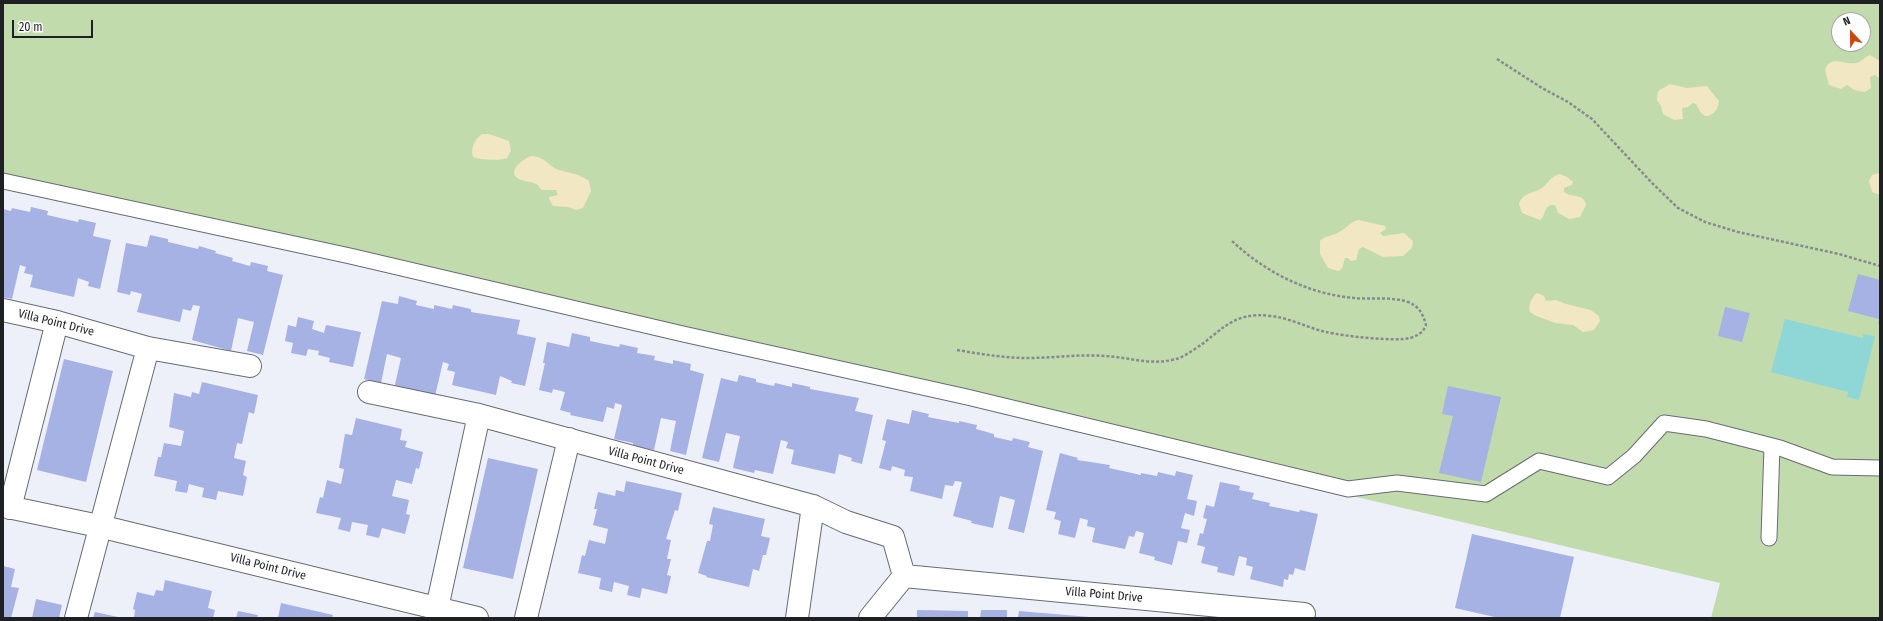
<!DOCTYPE html>
<html>
<head>
<meta charset="utf-8">
<style>
  body { margin:0 }
  #map { position:relative; width:1883px; height:621px; overflow:hidden; background:#eef0f9; font-family:"Fira Sans Condensed",sans-serif }
  canvas { display:block }
  .frame { position:absolute; inset:0; border:4px solid #1f2023; pointer-events:none }
  .north { position:absolute; left:1831px; top:12px; width:40px; height:40px; box-sizing:border-box; background:#fff; border:1px solid #a5a6a7; border-radius:50%; rotate:338deg; font-size:11px; font-weight:700; line-height:16px; text-align:center; color:#1f2023 }
  .north::after { content:''; display:block; margin:auto; width:14px; height:18px; background:#cd4612; clip-path:polygon(50% 0,100% 100%,50% 72%,0 100%) }
  .scale { position:absolute; left:12px; top:20px; width:81px; height:18px; box-sizing:border-box; border:2px solid #1f2023; border-top:0; padding-left:5px; font-size:12px; line-height:14px; white-space:nowrap; color:#1f2023; -webkit-text-stroke:3px #fff; paint-order:stroke }
</style>
</head>
<body>
<div id="map">
<canvas width="1883" height="621"></canvas>
<div class="frame"></div>
<div class="north">N</div>
<div class="scale">20 m</div>
</div>
<script>
const g = document.querySelector('canvas').getContext('2d');
g.lineJoin = 'round';
function fill(path, color) { g.fillStyle = color; g.fill(path, 'evenodd'); }
function trace(path, color, width, dash) { g.strokeStyle = color; g.lineWidth = width; g.lineCap = dash ? 'butt' : 'round'; g.setLineDash(dash || []); g.stroke(path); }
function drawText(font, color, halo, rows, align = 'center') {
  g.font = font + ' "Fira Sans Condensed",sans-serif'; g.lineWidth = 4; g.setLineDash([]); g.textBaseline = 'middle'; g.strokeStyle = halo; g.fillStyle = color; for (const [text, x, y, turn = 0] of rows) {
    g.save(); g.translate(x, y); g.rotate((+turn || 0) * Math.PI / 180); g.textAlign = isNaN(turn) ? turn : align; if (halo) g.strokeText(text, 0, 0); g.fillText(text, 0, 0); g.restore();
  }
}
fill(new Path2D(`
  M 3,3 L 1880,3 L 1880,618 L 1711,618 L 1720,583 L 135,208 L 3,188 ZM 1839,20 L 1863,20 L 1863,44 L 1839,44 Z`), '#c2dbac');
fill(new Path2D(`
  M 1870,55 L 1880,61 L 1880,88 L 1879,78 L 1875,75 L 1870,77 L 1871,88 L 1865,92 L 1854,90 L 1847,85 L 1841,89 L 1829,85 L 1825,70 C 1830,54 1843,65 1856,63 C 1862,62 1864,57 1870,55 Z
  M 1670,84 L 1687,88 L 1707,86 L 1719,101 C 1718,109 1714,116 1705,116 L 1701,113 L 1696,104 L 1693,103 L 1688,107 L 1682,108 L 1683,119 L 1674,120 L 1663,114 L 1661,106 L 1657,100 L 1658,91 Z
  M 482,134 L 489,134 L 509,141 L 511,151 L 507,158 C 501,161 479,160 473,157 C 470,149 475,138 482,134 Z
  M 531,156 C 547,157 547,166 559,170 C 570,173 580,174 589,181 L 591,191 L 583,208 L 576,210 L 568,207 L 553,206 L 549,199 L 549,197 L 558,195 L 556,190 L 542,190 C 539,188 539,185 536,184 C 530,181 523,182 517,178 C 507,170 525,158 531,156 Z
  M 1880,173 L 1880,195 L 1872,192 L 1869,181 L 1872,175 Z
  M 1560,174 L 1567,177 L 1573,182 L 1572,185 L 1564,188 L 1564,192 C 1572,198 1584,193 1586,205 L 1580,217 L 1569,219 L 1558,213 L 1555,205 L 1551,205 C 1543,208 1546,216 1540,220 L 1522,213 L 1519,204 C 1523,192 1533,194 1542,188 C 1548,183 1551,176 1560,174 Z
  M 1359,220 L 1385,226 L 1386,229 L 1380,233 L 1383,236 L 1404,233 L 1413,241 L 1412,248 L 1403,256 L 1383,257 L 1363,247 L 1359,249 L 1356,260 L 1351,261 L 1348,258 L 1345,258 L 1342,269 L 1338,271 L 1328,268 L 1320,254 L 1320,241 C 1325,236 1331,236 1337,233 C 1346,230 1350,221 1359,220 Z
  M 1537,293 L 1544,296 L 1546,301 L 1556,300 L 1566,304 L 1591,310 L 1599,316 L 1600,321 L 1594,330 L 1583,332 L 1573,325 L 1555,323 L 1534,315 L 1530,312 C 1528,305 1531,298 1537,293 Z`), '#f1e7c2');
fill(new Path2D(`
  M 1785,319 L 1863,338 L 1863,334 L 1875,336 L 1859,400 L 1847,397 L 1848,392 L 1771,372 Z`), '#8fd7d6');
fill(new Path2D(`
  M 31,207 L 48,211 L 47,215 L 78,222 L 79,219 L 96,223 L 93,236 L 111,240 L 100,289 L 88,286 L 89,282 L 78,278 L 74,297 L 30,287 L 33,275 L 24,273 L 26,267 L 20,265 L 12,299 L 3,297 L 3,209 L 11,211 L 12,208 L 30,212 Z
  M 150,235 L 168,239 L 168,242 L 198,249 L 199,246 L 216,251 L 215,253 L 233,258 L 232,261 L 250,266 L 251,262 L 268,266 L 267,271 L 283,275 L 263,355 L 247,351 L 254,322 L 238,318 L 231,351 L 192,340 L 200,306 L 193,305 L 191,311 L 183,309 L 180,322 L 137,312 L 142,294 L 131,291 L 130,295 L 117,292 L 126,243 L 147,247 Z
  M 1858,274 L 1880,280 L 1880,325 L 1878,324 L 1879,319 L 1848,311 Z
  M 399,296 L 417,301 L 416,305 L 434,309 L 434,305 L 452,309 L 453,305 L 471,309 L 471,312 L 520,320 L 517,334 L 536,338 L 525,386 L 511,383 L 512,381 L 500,376 L 496,395 L 452,385 L 455,372 L 447,370 L 449,364 L 443,362 L 435,396 L 394,389 L 401,358 L 387,354 L 381,383 L 364,379 L 382,301 L 398,304 Z
  M 1725,307 L 1750,313 L 1742,342 L 1718,336 Z
  M 298,317 L 314,321 L 312,329 L 324,333 L 326,325 L 361,332 L 353,367 L 329,362 L 330,358 L 318,355 L 319,351 L 308,349 L 306,356 L 291,353 L 293,343 L 285,341 L 288,325 L 296,327 Z
  M 572,333 L 590,337 L 590,341 L 619,347 L 620,344 L 638,348 L 637,353 L 655,356 L 654,360 L 673,364 L 673,360 L 691,364 L 690,370 L 704,374 L 686,455 L 670,451 L 676,421 L 661,418 L 654,450 L 633,446 L 633,443 L 614,439 L 622,405 L 615,403 L 614,409 L 607,407 L 603,422 L 570,415 L 571,413 L 560,410 L 565,392 L 553,389 L 552,393 L 539,390 L 545,363 L 543,363 L 547,342 L 569,347 Z
  M 64,359 L 113,371 L 86,482 L 37,470 Z
  M 739,375 L 756,379 L 756,382 L 774,386 L 775,383 L 792,387 L 792,383 L 810,387 L 810,389 L 859,398 L 855,411 L 873,415 L 862,464 L 851,461 L 852,458 L 839,454 L 835,474 L 791,464 L 794,450 L 786,448 L 788,442 L 781,440 L 773,474 L 755,470 L 754,473 L 733,468 L 740,436 L 726,433 L 719,462 L 702,458 L 721,378 L 737,382 Z
  M 202,382 L 258,395 L 254,414 L 249,412 L 242,444 L 237,443 L 234,458 L 246,461 L 243,475 L 247,477 L 243,496 L 218,491 L 216,500 L 202,497 L 204,488 L 189,484 L 187,493 L 175,491 L 177,481 L 154,476 L 158,457 L 161,457 L 164,443 L 181,446 L 184,431 L 169,427 L 174,393 L 191,397 L 192,392 L 199,394 Z
  M 1448,386 L 1501,397 L 1481,482 L 1439,473 L 1453,416 L 1442,414 Z
  M 912,410 L 929,414 L 928,417 L 959,423 L 959,421 L 977,425 L 976,429 L 994,434 L 994,437 L 1012,441 L 1013,438 L 1030,442 L 1028,447 L 1043,451 L 1024,533 L 1008,529 L 1015,500 L 1000,496 L 993,528 L 971,523 L 972,521 L 953,516 L 962,482 L 955,481 L 953,486 L 945,485 L 942,499 L 910,491 L 913,477 L 904,476 L 905,470 L 892,466 L 891,471 L 879,468 L 886,441 L 882,440 L 887,419 L 909,424 Z
  M 356,418 L 402,429 L 400,440 L 407,441 L 405,447 L 423,452 L 419,469 L 416,468 L 412,484 L 396,480 L 392,496 L 409,500 L 406,514 L 410,515 L 405,534 L 382,528 L 379,538 L 366,535 L 368,525 L 352,522 L 350,532 L 338,529 L 341,518 L 316,513 L 320,497 L 323,498 L 327,480 L 341,484 L 344,469 L 339,468 L 345,434 L 352,435 Z
  M 1060,453 L 1078,458 L 1077,460 L 1110,465 L 1109,468 L 1141,475 L 1141,473 L 1157,476 L 1158,472 L 1175,476 L 1176,471 L 1193,475 L 1187,499 L 1197,501 L 1194,516 L 1185,513 L 1181,528 L 1190,530 L 1187,543 L 1178,541 L 1172,565 L 1154,560 L 1155,557 L 1139,553 L 1144,533 L 1136,531 L 1134,537 L 1129,536 L 1125,549 L 1092,542 L 1095,528 L 1087,526 L 1088,520 L 1080,518 L 1075,538 L 1058,534 L 1061,521 L 1054,519 L 1056,512 L 1046,510 Z
  M 488,458 L 538,469 L 513,579 L 463,568 Z
  M 626,481 L 682,493 L 678,511 L 675,510 L 666,539 L 671,540 L 667,559 L 671,559 L 667,575 L 671,576 L 667,594 L 642,588 L 640,598 L 627,595 L 629,586 L 614,582 L 612,592 L 599,589 L 601,578 L 578,573 L 582,555 L 585,556 L 589,540 L 605,544 L 608,529 L 593,525 L 597,509 L 594,509 L 598,492 L 615,496 L 616,490 L 624,492 Z
  M 1220,482 L 1240,486 L 1239,490 L 1254,493 L 1252,499 L 1270,503 L 1269,506 L 1299,512 L 1300,510 L 1318,514 L 1305,571 L 1295,568 L 1293,575 L 1289,574 L 1288,580 L 1284,579 L 1283,587 L 1250,579 L 1253,567 L 1246,565 L 1247,558 L 1239,556 L 1234,576 L 1217,572 L 1218,567 L 1201,563 L 1205,547 L 1197,545 L 1200,533 L 1203,534 L 1207,519 L 1203,518 L 1206,505 L 1214,507 Z
  M 713,507 L 765,519 L 761,536 L 770,538 L 766,555 L 763,555 L 759,571 L 753,569 L 749,587 L 706,577 L 707,576 L 698,573 L 707,541 L 710,541 L 713,525 L 709,524 Z
  M 1472,534 L 1574,557 L 1560,618 L 1499,618 L 1455,608 Z
  M 3,566 L 15,569 L 11,587 L 19,588 L 11,618 L 3,618 Z
  M 165,580 L 212,591 L 208,608 L 215,610 L 213,618 L 134,618 L 135,610 L 133,609 L 137,592 L 154,596 L 156,590 L 163,591 Z
  M 36,599 L 62,605 L 59,618 L 32,618 Z
  M 281,603 L 333,615 L 332,618 L 278,618 Z
  M 917,610 L 968,611 L 968,618 L 917,618 Z
  M 981,610 L 1007,610 L 1007,618 L 980,618 Z
  M 238,611 L 258,615 L 257,618 L 236,618 Z
  M 1019,611 L 1090,617 L 1090,618 L 1018,618 Z
  M 95,612 L 118,617 L 118,618 L 93,618 Z`), '#a6b2e3');
const service = new Path2D(`
  M 3,181 L 350,256 L 683,334 L 967,397 L 1348,489 L 1397,483 L 1486,494 L 1539,461 L 1608,477 L 1634,456 L 1664,423 L 1706,429 L 1780,448 L 1832,467 L 1880,468
  M 1769,538 L 1772,446`);
const minor = new Path2D(`
  M 3,310 L 57,322 L 148,348 L 250,366
  M 369,392 L 479,415 L 813,506 L 846,522 L 893,537 L 904,576 L 1304,614
  M 3,506 L 99,526 L 477,618
  M 10,508 L 57,322
  M 437,608 L 479,415
  M 76,618 L 148,348
  M 526,618 L 569,439
  M 797,618 L 813,506
  M 870,618 L 904,576`);
trace(service, '#696b73', 17);
trace(minor, '#696b73', 24);
trace(new Path2D(`
  M 1497,59 L 1542,88 L 1568,102 L 1592,119 L 1652,183 L 1678,208 L 1705,222 L 1738,232 L 1839,254 L 1880,266
  M 957,350 C 981,354 1004,358 1028,358 C 1053,358 1079,354 1104,356 C 1128,357 1152,366 1176,359 C 1181,358 1187,354 1192,351 C 1222,332 1231,311 1271,316 C 1290,318 1308,328 1326,332 C 1343,336 1395,342 1410,338 C 1415,337 1419,334 1423,331 L 1426,325 C 1423,314 1419,306 1408,302 C 1390,296 1372,300 1354,298 C 1308,294 1265,272 1232,241`), '#888a90', 2.5, [3, 2]);
trace(service, '#fff', 15);
trace(minor, '#fff', 22);
drawText('12px', '#1f2023', '#fff', [
  ["Villa Point Drive",56,323,14],
  ["Villa Point Drive",646,461,15],
  ["Villa Point Drive",268,567,14],
  ["Villa Point Drive",1104,595,5]
]);
</script>
</body>
</html>
